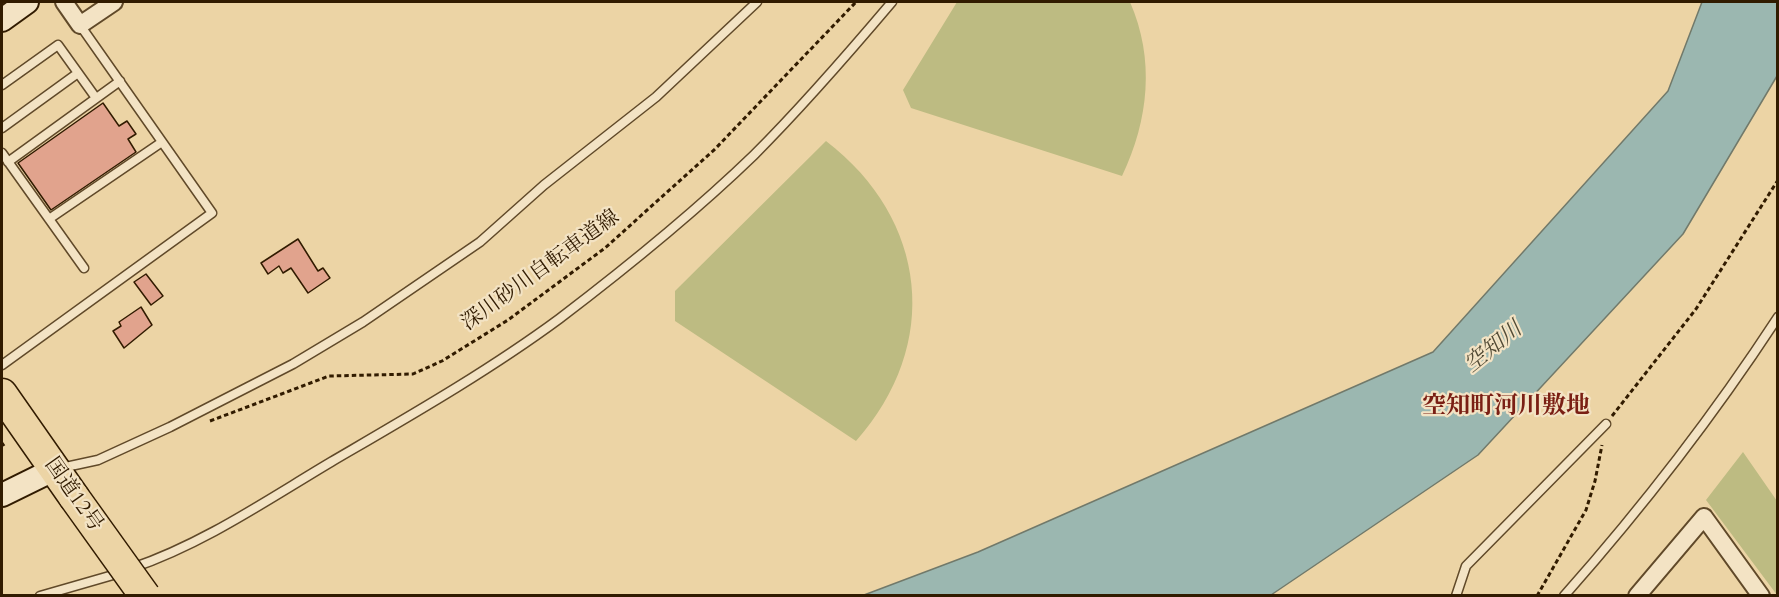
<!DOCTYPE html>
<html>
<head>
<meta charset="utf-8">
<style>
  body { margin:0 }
  #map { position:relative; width:1779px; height:597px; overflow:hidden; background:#ecd4a5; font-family:Cardo,serif }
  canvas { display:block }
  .frame { position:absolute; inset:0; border:3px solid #311b00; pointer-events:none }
</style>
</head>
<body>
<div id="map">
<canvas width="1779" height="597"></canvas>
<div class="frame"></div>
</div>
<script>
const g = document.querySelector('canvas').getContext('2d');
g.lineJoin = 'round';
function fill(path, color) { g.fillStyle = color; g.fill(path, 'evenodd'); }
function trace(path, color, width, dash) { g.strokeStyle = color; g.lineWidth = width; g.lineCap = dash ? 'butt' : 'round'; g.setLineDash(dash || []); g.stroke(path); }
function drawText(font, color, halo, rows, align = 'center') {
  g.font = font + ' Cardo,"Noto Serif JP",serif'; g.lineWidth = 4.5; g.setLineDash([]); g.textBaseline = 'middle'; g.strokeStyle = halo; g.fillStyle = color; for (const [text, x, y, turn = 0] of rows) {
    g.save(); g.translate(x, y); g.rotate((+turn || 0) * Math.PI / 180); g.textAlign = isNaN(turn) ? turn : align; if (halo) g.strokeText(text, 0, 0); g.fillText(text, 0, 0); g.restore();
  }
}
fill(new Path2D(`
  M 957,2 L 1130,2 C 1155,59 1149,120 1122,176 L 911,108 L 903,90 Z
  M 826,141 C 928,219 942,345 856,441 L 675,321 L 675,291 Z
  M 1743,452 L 1777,501 L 1777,595 L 1706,500 Z`), '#bdbb82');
const water = new Path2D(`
  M 1702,2 L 1777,2 L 1777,76 L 1683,234 L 1478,455 L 1271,595 L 864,595 L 978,552 L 1433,352 L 1668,91 Z`);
fill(water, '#9bb7b0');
trace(water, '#71796a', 1.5);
const building = new Path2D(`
  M 103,103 L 119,126 L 127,121 L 136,134 L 128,139 L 136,152 L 51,210 L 18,163 Z
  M 298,239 L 318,271 L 323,268 L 330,278 L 308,293 L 291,268 L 283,273 L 279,266 L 268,274 L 261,263 Z
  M 146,274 L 163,296 L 151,305 L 134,282 Z
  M 141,307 L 152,325 L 124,348 L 113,331 L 121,326 L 119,322 Z`);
fill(building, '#e1a38d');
trace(building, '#311b00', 1.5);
const lane = new Path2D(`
  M 2,85 L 58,45 L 96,98
  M 2,128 L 78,73
  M 2,153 L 84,268
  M 8,162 L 120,81
  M 49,219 L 162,142
  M 2,365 L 212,213 L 80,25
  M 61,468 L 98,460 L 170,427 L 293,364 L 363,322 L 480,242 L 544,185 L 656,97 L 757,2
  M 132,568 C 203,544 267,500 331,462 C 408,417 487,372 559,319 C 626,268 693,214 754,155 C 803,106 848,54 892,2
  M 40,596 L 120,573
  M 1456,596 L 1466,566 L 1606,424
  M 1564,596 C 1642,508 1714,415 1778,317`);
const street = new Path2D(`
  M 64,2 L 80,25 L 114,2
  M 1637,596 L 1704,517 L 1761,596`);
const secondary = new Path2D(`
  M 2,20 L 27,2
  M 2,495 L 55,469`);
const highway = new Path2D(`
  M 2,394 L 74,497`);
trace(lane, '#604929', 11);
trace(street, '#604929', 20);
trace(secondary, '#311b00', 26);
trace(highway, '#311b00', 33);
trace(new Path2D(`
  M 1612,416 L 1696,309 L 1778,180
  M 210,421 L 329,376 L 413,374 L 442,361 L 508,320 L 605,248 L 715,149 L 856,2
  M 2,443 L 4,446
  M 1537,596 L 1586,510 L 1595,481 L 1602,445`), '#311b00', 3, [4.5, 3]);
trace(lane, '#f3e3c4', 8);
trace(street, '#f3e3c4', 16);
trace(secondary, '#f3e3c4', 22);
trace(highway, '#ecd4a5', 30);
const highwayBridge = new Path2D(`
  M 74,497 L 145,596`);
trace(highwayBridge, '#311b00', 33, []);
trace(highwayBridge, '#ecd4a5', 30);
drawText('21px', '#311b00', '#f3e3c4', [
  ["深川砂川自転車道線",541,271,-36],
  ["国道12号",73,495,55]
]);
drawText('italic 22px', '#514a35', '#f3e3c4', [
  ["空知川",1494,348,-39]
]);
drawText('bold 24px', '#7a1f14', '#f3e3c4', [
  ["空知町河川敷地",1506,407]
]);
</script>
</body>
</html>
